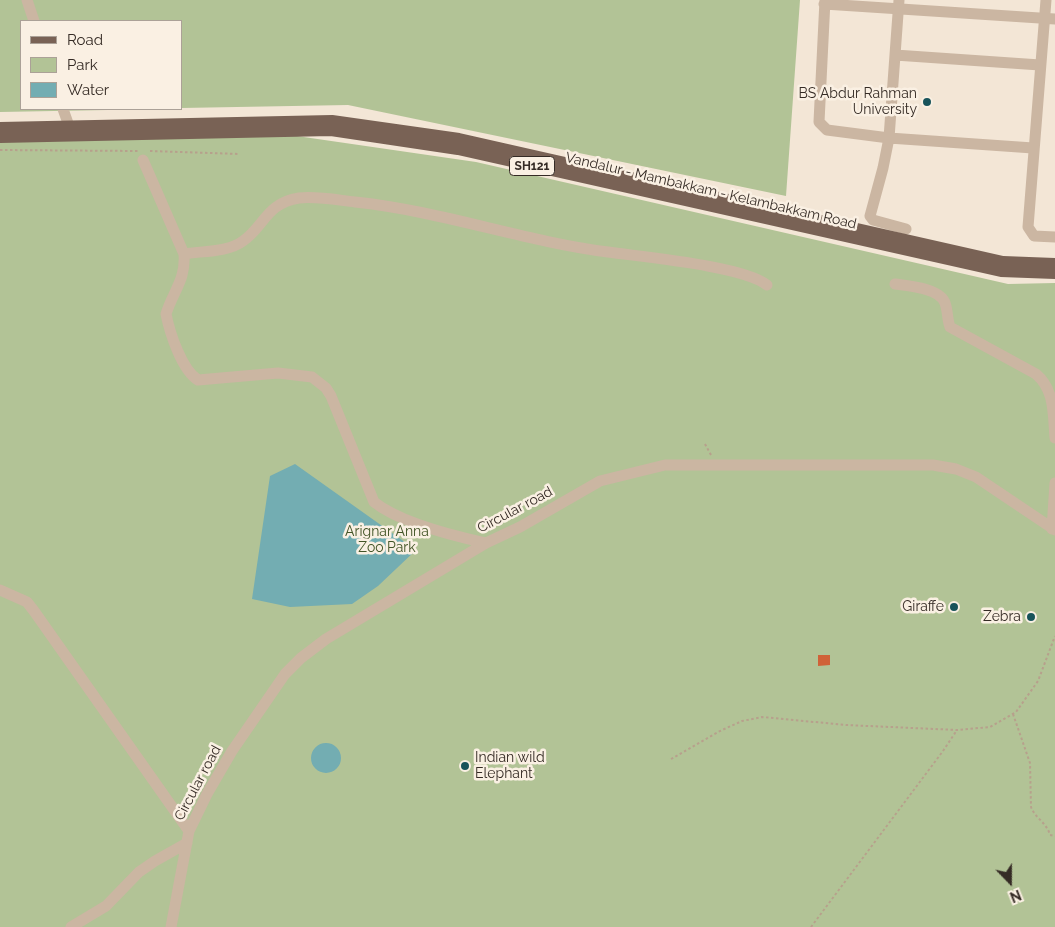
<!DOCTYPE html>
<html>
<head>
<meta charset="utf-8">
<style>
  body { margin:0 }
  #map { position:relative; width:1055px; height:927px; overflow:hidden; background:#f3e6d6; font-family:Raleway,sans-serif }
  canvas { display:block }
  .legend { position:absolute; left:20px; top:20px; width:162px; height:90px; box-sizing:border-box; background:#faf0e3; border:1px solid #aba197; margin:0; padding:6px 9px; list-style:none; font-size:15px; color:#352b25 }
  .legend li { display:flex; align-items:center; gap:10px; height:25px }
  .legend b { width:25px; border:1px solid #aba197 }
  .north { position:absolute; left:985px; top:857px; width:50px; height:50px; -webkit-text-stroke:4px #faf0e3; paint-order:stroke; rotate:158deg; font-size:14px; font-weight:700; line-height:20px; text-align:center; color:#352b25 }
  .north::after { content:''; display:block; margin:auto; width:18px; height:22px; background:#352b25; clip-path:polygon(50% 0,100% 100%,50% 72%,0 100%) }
</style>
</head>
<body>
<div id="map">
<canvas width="1055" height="927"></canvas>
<ul class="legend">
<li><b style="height:6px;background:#796255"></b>Road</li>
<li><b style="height:14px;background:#b2c396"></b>Park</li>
<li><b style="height:14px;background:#73adb2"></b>Water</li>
</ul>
<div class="north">N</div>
</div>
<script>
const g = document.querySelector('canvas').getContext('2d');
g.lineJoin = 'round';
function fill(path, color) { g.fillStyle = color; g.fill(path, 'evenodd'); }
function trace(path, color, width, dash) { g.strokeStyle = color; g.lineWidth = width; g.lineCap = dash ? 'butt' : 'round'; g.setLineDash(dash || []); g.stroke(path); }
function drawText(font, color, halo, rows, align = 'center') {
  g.font = font + ' Raleway,sans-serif'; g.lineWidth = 5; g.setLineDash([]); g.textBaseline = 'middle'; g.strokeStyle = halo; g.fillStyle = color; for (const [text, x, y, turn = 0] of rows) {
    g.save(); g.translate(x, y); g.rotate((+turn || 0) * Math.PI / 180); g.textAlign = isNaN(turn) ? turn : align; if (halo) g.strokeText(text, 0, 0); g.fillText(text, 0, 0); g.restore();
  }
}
fill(new Path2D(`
  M 0,0 L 800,0 L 786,196 L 348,105 L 181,108 L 181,21 L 21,21 L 21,109 L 161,109 L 0,112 Z
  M 283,134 L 476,162 L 1008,284 L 1055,283 L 1055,927 L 0,927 L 0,141 Z`), '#b2c396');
fill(new Path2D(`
  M 295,464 L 416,550 L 378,586 L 352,604 L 290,607 L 252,599 L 270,476 Z
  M311 758a15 15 0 1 1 30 0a15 15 0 1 1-30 0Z`), '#73adb2');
fill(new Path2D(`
  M 818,655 L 830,655 L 830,665 L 818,666 Z`), '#d06238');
trace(new Path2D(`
  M 0,150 L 138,151
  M 150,151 L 239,154
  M 705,444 L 711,455
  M 1013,714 L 1030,763 L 1031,807 C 1035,818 1047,823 1050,835 L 1055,836
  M 671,759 L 720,731 L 742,721 L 762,717 L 846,725 L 957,730 L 990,727 L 1016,712 L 1038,681 L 1055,636
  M 811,927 L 943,751 L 957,730`), '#b7a08c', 2, [2.5, 2.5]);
trace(new Path2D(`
  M 27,0 L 34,21
  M 825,0 L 819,122 L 827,130 L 889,138 L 883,168 L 870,216 L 873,220 L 906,229
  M 1046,0 L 1028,227 L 1034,236 L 1055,237
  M 824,4 L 1055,19
  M 895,55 L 899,0
  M 63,109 L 69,126
  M 1033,148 L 889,138 L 895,55 L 1040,65
  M 143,160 L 184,254 C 186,280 173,291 166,314 C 170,334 182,370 198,380 L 278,373 L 312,377 L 326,388 L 331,396 L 374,502 C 399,522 454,536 486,543
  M 184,254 C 202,251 229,252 243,241 C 264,227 266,203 299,198 C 317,196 337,200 355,202 C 441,211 523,241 608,252 C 642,257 744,266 767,285
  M 895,284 C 908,286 940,288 945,303 C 948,311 947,319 950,327 L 1036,374 C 1055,390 1053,414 1055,438
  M 1052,529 L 1055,483
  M 0,590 L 27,602 L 34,611 L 189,831
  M 71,927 L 106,906 L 139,872 L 155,861 L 187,843
  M 171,927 L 189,831 L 207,794 L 232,751 L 285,674 L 301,658 L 326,639 L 486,543 L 520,527 L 600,481 L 665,465 L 933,465 L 956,469 L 976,477 L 1055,530`), '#cbb6a2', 11);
trace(new Path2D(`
  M 0,128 L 332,121 L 459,139 L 1003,262 L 1055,264
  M 0,137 L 331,130 L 458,149 L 1001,271 L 1055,273`), '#796255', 12);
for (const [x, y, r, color] of [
  [927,102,5,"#18535a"],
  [954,607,5,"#18535a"],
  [1031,617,5,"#18535a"],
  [465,766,5,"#18535a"]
]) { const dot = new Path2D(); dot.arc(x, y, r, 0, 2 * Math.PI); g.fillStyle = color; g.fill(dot); trace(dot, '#faf0e3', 2); }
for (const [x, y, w] of [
  [532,166,45]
]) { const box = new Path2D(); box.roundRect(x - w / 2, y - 9.5, w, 19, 4); g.fillStyle = '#faf0e3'; g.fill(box); trace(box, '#352b25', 1); }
drawText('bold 12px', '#352b25', null, [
  ["SH121",532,166]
]);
drawText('14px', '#352b25', '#faf0e3', [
  ["BS Abdur Rahman",917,94],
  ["University",917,110],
  ["Giraffe",944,607],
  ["Zebra",1021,617],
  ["Indian wild",475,758,"left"],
  ["Elephant",475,774,"left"]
], 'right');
drawText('14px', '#352b25', '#faf0e3', [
  ["Vandalur - Mambakkam - Kelambakkam Road",711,191,13],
  ["Circular road",515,510,-28],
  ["Circular road",198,783,-62]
]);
drawText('14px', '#435527', '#faf0e3', [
  ["Arignar Anna",387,532],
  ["Zoo Park",387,548]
]);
</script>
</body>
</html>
